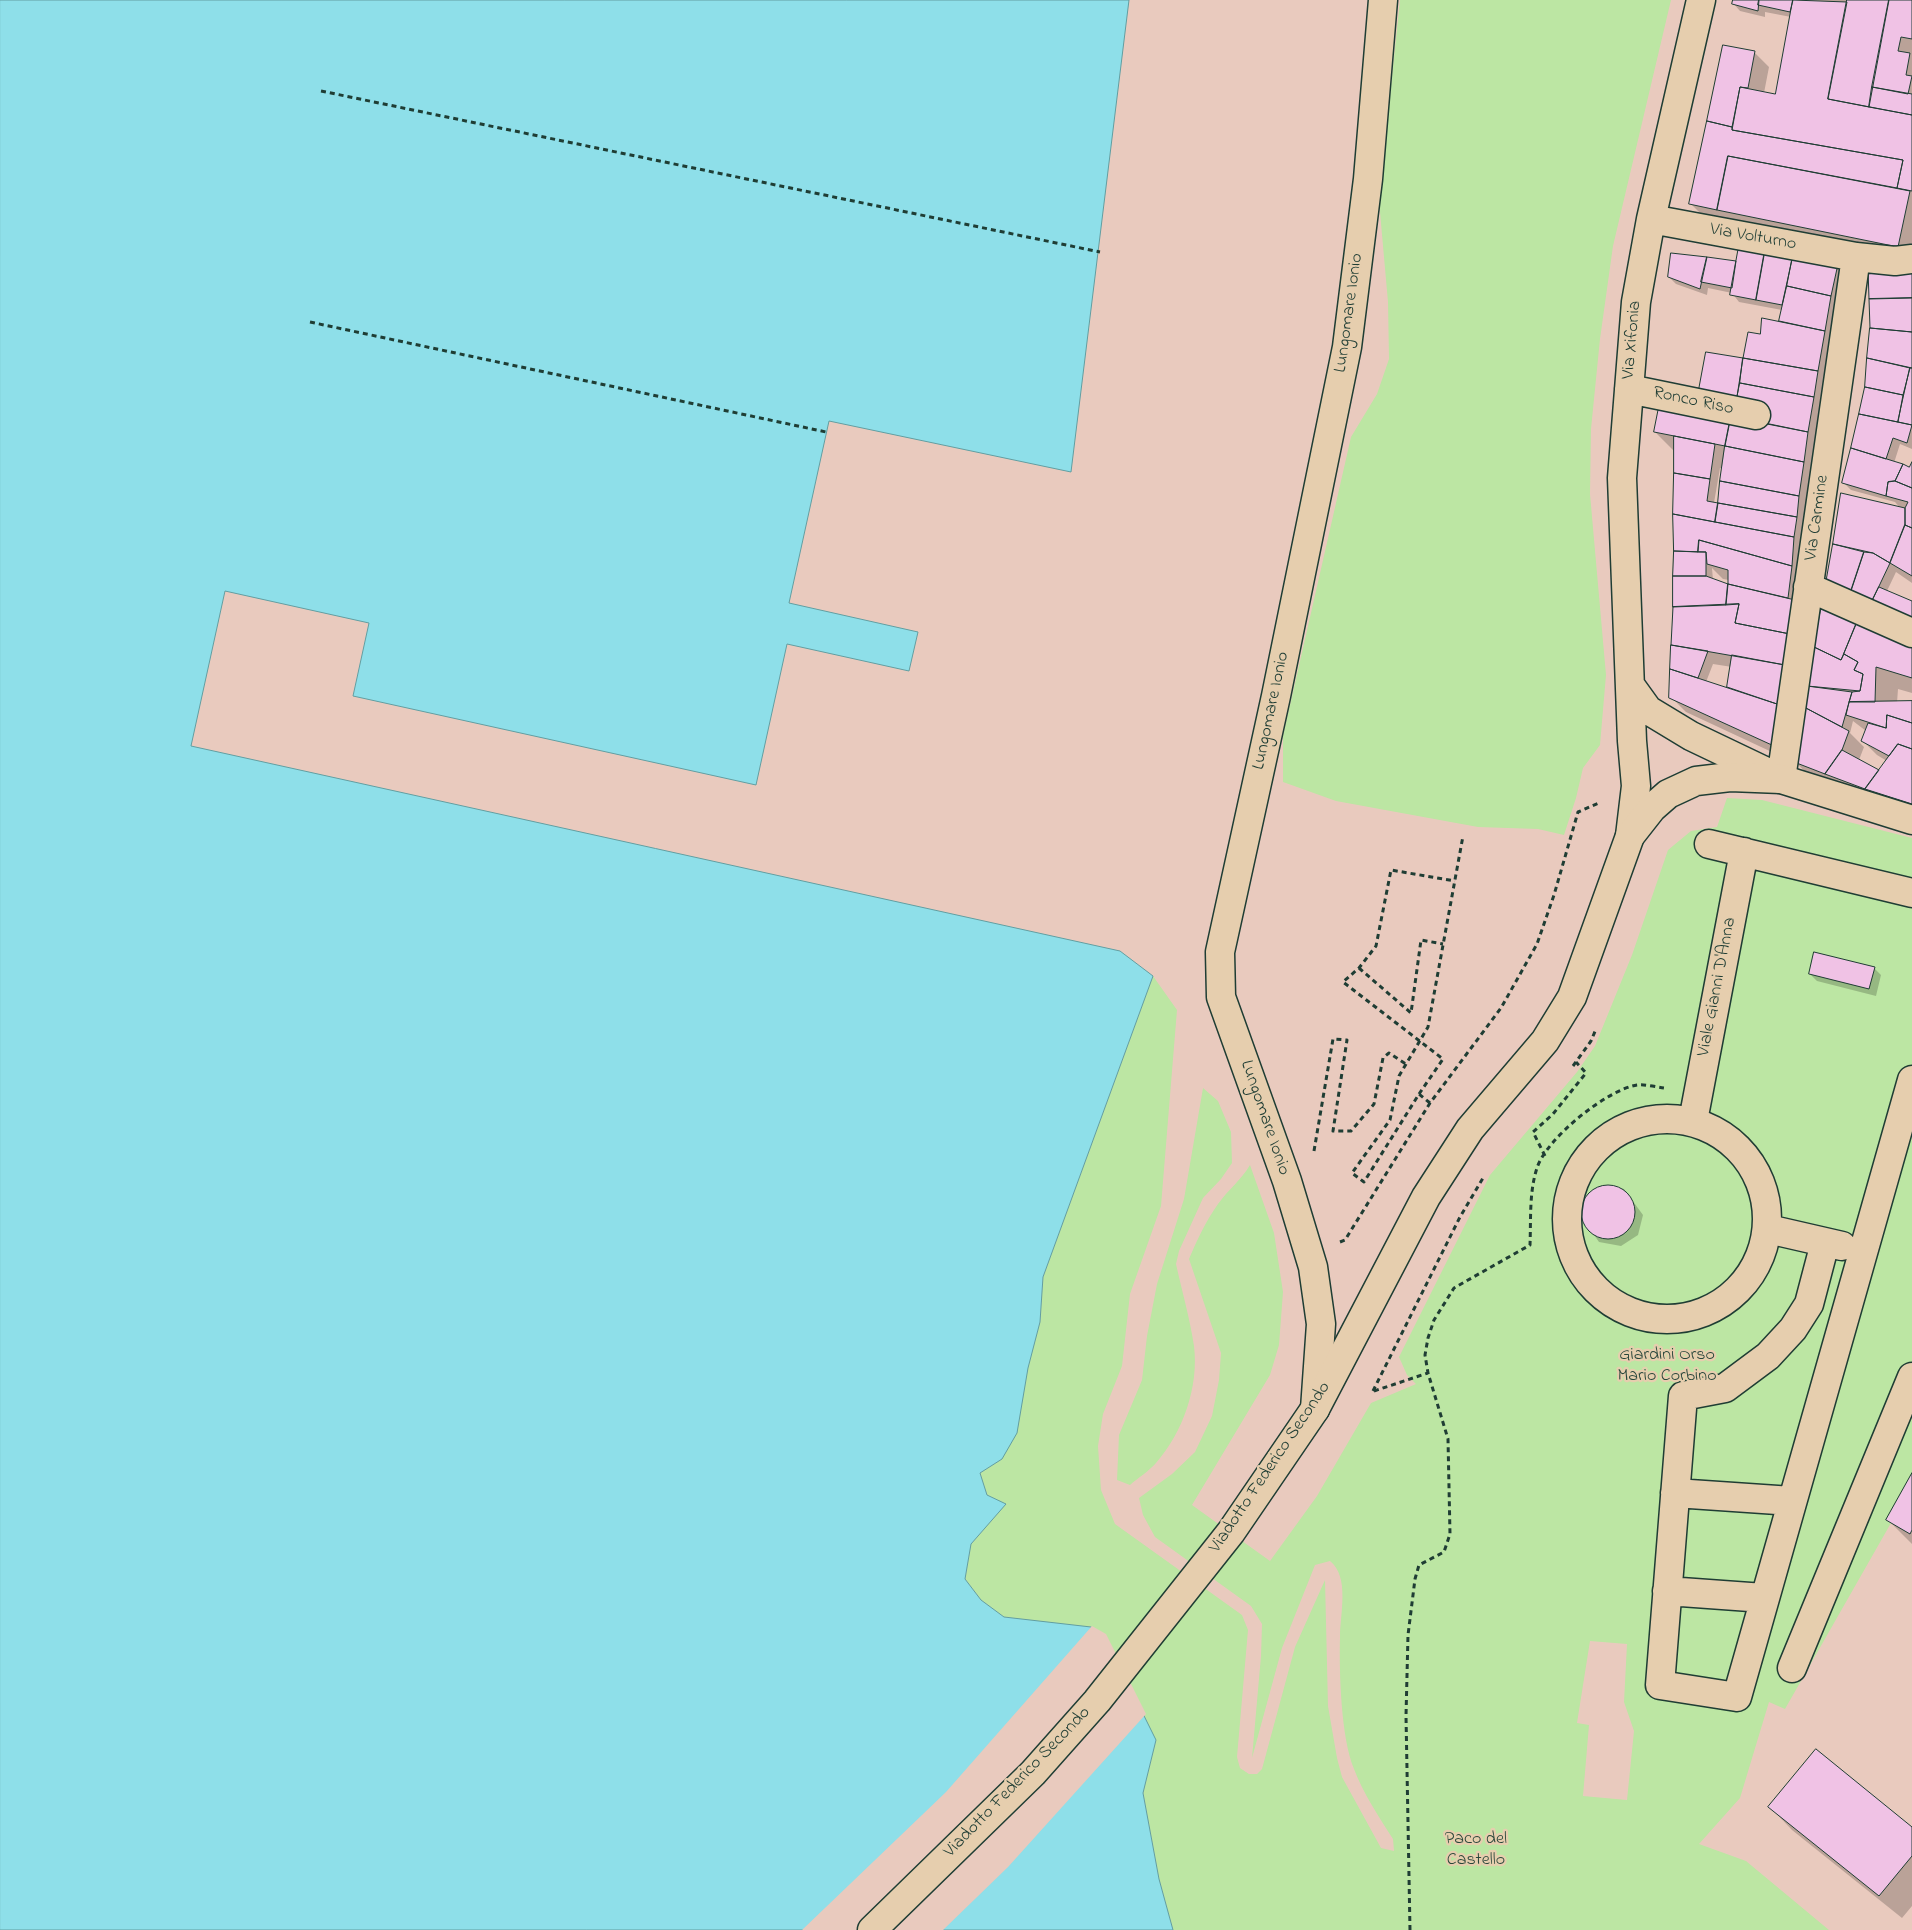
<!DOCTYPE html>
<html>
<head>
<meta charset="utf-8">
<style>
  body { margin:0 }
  canvas { display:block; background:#e9cabe }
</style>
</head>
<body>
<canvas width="1912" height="1930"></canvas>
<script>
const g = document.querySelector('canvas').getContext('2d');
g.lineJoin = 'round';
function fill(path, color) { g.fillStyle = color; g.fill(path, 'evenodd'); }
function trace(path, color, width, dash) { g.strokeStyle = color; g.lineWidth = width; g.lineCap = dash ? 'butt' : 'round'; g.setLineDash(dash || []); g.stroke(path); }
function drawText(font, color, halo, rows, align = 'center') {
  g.font = font + ' "Indie Flower",sans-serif'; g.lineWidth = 4.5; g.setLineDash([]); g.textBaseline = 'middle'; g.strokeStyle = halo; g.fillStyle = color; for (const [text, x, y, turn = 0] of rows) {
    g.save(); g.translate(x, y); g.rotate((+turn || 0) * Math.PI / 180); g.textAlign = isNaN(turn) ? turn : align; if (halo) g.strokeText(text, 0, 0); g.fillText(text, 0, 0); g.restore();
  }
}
fill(new Path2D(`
  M 1400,0 L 1671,0 L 1613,246 L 1600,339 L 1591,429 L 1590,494 L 1606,675 L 1600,745 L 1583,768 L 1576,798 L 1564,835 L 1538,829 L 1478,827 L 1336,801 L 1283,782 L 1283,736 L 1351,437 L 1377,394 L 1389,359 L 1388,302 L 1379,201 Z
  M 1727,798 L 1762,800 L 1912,838 L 1912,1473 L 1887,1520 L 1891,1523 L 1785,1709 L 1769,1702 L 1740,1798 L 1699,1844 L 1746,1861 L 1829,1930 L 1173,1930 L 1159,1879 L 1143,1793 L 1156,1740 L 1040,1623 L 1004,1617 L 981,1600 L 965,1579 L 971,1544 L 1005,1504 L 987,1495 L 980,1473 L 1002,1459 L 1040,1322 L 1043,1277 L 1153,976 L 1177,1010 L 1161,1206 L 1130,1294 L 1122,1366 L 1103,1414 L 1098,1446 L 1101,1490 L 1115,1524 L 1242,1615 L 1248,1630 L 1237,1757 L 1240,1768 L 1249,1774 L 1257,1774 L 1262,1769 L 1295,1647 L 1325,1580 L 1328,1706 L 1337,1758 L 1342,1777 L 1381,1848 L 1394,1851 L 1393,1839 C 1379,1817 1363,1793 1354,1769 C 1341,1738 1339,1672 1340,1637 C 1340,1614 1350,1577 1330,1561 L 1315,1565 L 1282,1648 L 1252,1758 L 1261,1656 L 1262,1624 L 1251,1606 L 1155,1537 L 1143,1515 L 1139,1498 L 1172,1474 L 1195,1452 L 1212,1416 L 1219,1380 L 1221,1353 L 1189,1259 C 1197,1240 1206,1221 1218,1204 C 1228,1190 1241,1180 1250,1165 L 1274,1233 L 1283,1292 L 1279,1345 L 1270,1375 L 1192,1505 L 1270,1561 L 1317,1496 L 1371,1403 L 1416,1384 L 1407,1375 L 1399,1357 L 1490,1175 L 1577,1072 L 1595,1046 L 1632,955 L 1668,850 L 1691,831 L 1717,827 ZM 1590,1641 L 1627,1644 L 1624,1702 L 1634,1731 L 1627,1800 L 1583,1796 L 1589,1725 L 1577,1723 Z
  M 1203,1088 L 1218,1101 L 1231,1132 L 1232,1163 L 1221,1179 L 1203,1198 L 1179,1251 L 1176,1264 C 1182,1291 1190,1319 1194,1346 C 1199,1387 1183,1432 1156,1463 C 1149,1471 1138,1478 1130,1485 L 1117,1480 L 1119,1435 L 1142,1380 L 1147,1336 L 1157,1284 L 1184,1199 Z`), '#bce6a3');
const water = new Path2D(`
  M 0,0 L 1129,0 L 1071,472 L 829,421 L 789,603 L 918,632 L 909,671 L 787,644 L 756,785 L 353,696 L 369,623 L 225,591 L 191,746 L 1120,951 L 1153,976 L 1043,1277 L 1040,1322 L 1028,1368 L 1017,1433 L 1002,1459 L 980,1473 L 987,1495 L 1006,1504 L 971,1544 L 965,1579 L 981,1600 L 1004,1617 L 1091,1627 L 1104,1635 L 1156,1740 L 1143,1793 L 1159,1879 L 1173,1930 L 0,1930 Z`);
fill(water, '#8edfe9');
trace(water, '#629ea1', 1);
fill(new Path2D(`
  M 1092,1626 L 1106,1634 L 1146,1714 L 1008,1867 L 943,1930 L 802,1930 L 946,1792 Z`), '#e9cabe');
fill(new Path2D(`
  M 1734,0 L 1912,0 L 1912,261 L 1713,226 L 1691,204 L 1754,52 L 1769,67 L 1764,93 L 1776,95 L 1791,17 L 1765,12 L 1765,17 L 1740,11 L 1733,3 Z
  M 1740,247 L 1837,266 L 1844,273 L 1814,510 L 1805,509 L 1800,546 L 1808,553 L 1789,760 L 1686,712 L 1671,697 L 1675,452 L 1655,432 L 1743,408 L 1707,353 L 1743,359 L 1761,335 L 1780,323 L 1782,310 L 1739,302 L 1732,293 L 1708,288 L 1707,295 L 1676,284 L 1669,277 L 1672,254 L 1737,263 ZM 1720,468 L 1724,469 L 1719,504 L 1714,503 ZM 1712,568 L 1723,579 L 1729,580 L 1729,586 L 1713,580 ZM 1713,664 L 1732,667 L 1728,689 L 1706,682 Z
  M 1912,268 L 1912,449 L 1900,444 L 1894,463 L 1910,469 L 1912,464 L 1912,583 L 1896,572 L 1887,591 L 1912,602 L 1912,624 L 1827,583 L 1834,544 L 1901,509 L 1895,502 L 1851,490 L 1844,483 L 1866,387 L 1872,328 Z
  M 1823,605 L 1912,646 L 1912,693 L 1898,689 L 1897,703 L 1912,703 L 1912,813 L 1811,777 L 1795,762 ZM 1853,721 L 1866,731 L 1862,740 L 1877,755 L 1887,761 L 1879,771 L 1859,760 L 1864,747 L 1850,733 Z
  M 1874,968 L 1881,975 L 1876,996 L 1817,981 L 1810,974 Z
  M 1602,1185 L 1624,1189 L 1643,1215 L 1638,1235 L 1621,1246 L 1599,1242 L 1581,1216 L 1586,1196 Z
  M 1912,1476 L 1912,1544 L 1888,1520 Z
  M 1770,1807 L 1912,1828 L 1912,1906 L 1902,1918 L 1792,1830 Z`), '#0003');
const building = new Path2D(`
  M 1733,0 L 1759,0 L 1758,11 L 1732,4 Z
  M 1759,0 L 1793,0 L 1790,12 L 1758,5 Z
  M 1793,0 L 1847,2 L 1828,99 L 1912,115 L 1912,191 L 1897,188 L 1903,160 L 1732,130 L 1740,87 L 1775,94 Z
  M 1847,0 L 1889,0 L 1869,107 L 1828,99 Z
  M 1889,0 L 1912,0 L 1912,39 L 1901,37 L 1898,51 L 1910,53 L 1906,75 L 1912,76 L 1908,94 L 1872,87 Z
  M 1723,45 L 1755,51 L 1748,88 L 1740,87 L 1732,127 L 1707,121 Z
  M 1872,87 L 1912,94 L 1912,115 L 1869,107 Z
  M 1707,121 L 1732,127 L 1732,130 L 1903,160 L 1897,188 L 1728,156 L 1717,210 L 1689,204 Z
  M 1728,156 L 1910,191 L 1898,247 L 1717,210 Z
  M 1739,246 L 1765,250 L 1756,300 L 1730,295 Z
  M 1765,250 L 1793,255 L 1782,305 L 1756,300 Z
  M 1671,253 L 1707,257 L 1700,289 L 1668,277 Z
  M 1793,255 L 1838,264 L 1831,296 L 1787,286 Z
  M 1707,257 L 1736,261 L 1732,288 L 1701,282 Z
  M 1912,266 L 1912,298 L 1869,299 L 1868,269 Z
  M 1787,286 L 1831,296 L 1825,331 L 1779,321 Z
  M 1912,298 L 1912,332 L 1870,328 L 1869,299 Z
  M 1762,318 L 1825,331 L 1818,371 L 1743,358 L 1748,332 L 1760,334 Z
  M 1870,328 L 1912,332 L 1912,368 L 1867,358 Z
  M 1706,352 L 1743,358 L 1736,403 L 1698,395 Z
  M 1743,358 L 1818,371 L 1814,397 L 1740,383 Z
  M 1867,358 L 1910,368 L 1903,395 L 1865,387 Z
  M 1910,368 L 1912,368 L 1912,425 L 1898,422 Z
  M 1740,383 L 1814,397 L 1808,432 L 1762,423 L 1736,403 Z
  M 1865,387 L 1903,395 L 1898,422 L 1859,414 Z
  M 1660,402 L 1731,416 L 1725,446 L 1654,432 Z
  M 1859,414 L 1912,425 L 1907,443 L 1893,438 L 1886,459 L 1851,448 Z
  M 1731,416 L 1808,432 L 1804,462 L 1725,446 Z
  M 1674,436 L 1715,444 L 1710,479 L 1674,473 Z
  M 1725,446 L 1804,462 L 1799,496 L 1720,481 Z
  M 1851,448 L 1903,464 L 1895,481 L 1888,482 L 1886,496 L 1842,483 Z
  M 1912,462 L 1912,488 L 1895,481 L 1903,464 L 1909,467 Z
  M 1674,473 L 1710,479 L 1707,501 L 1718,503 L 1715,522 L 1673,514 Z
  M 1720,481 L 1799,496 L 1797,517 L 1718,503 Z
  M 1895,481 L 1912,488 L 1912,528 L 1905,525 L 1905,508 L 1908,502 L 1886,496 L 1888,482 Z
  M 1841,493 L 1905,508 L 1905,525 L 1890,563 L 1873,553 L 1833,544 Z
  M 1718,503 L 1797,517 L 1794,537 L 1715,522 Z
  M 1673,514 L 1794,537 L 1792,566 L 1699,540 L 1698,552 L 1674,551 Z
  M 1905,525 L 1912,528 L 1912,576 L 1890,563 Z
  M 1699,540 L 1792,566 L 1788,598 L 1728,584 L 1728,570 L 1707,564 L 1706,552 L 1698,552 Z
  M 1833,544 L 1864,552 L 1850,594 L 1826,583 Z
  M 1674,551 L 1706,552 L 1706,576 L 1673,576 Z
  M 1864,552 L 1873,553 L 1890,563 L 1871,603 L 1850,594 Z
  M 1673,576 L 1706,576 L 1728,584 L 1726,605 L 1673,607 Z
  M 1728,584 L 1795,600 L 1790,634 L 1735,623 L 1739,604 L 1726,605 Z
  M 1879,587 L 1912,601 L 1912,622 L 1871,603 Z
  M 1822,603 L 1857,622 L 1841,660 L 1814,647 Z
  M 1739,604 L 1735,623 L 1790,634 L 1785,665 L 1671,645 L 1673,607 Z
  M 1857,622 L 1912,645 L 1912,678 L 1876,667 L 1875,702 L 1849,702 L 1852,692 L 1860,691 L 1863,674 L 1854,670 L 1858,662 L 1844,654 Z
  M 1671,645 L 1708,651 L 1698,678 L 1670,669 Z
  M 1814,647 L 1841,660 L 1844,654 L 1858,662 L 1854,670 L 1863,674 L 1860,691 L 1807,686 Z
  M 1732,655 L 1785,665 L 1780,705 L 1727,687 Z
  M 1670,669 L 1780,705 L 1774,746 L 1669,698 Z
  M 1807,686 L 1852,692 L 1842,727 L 1804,707 Z
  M 1912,701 L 1912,723 L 1887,715 L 1886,728 L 1846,715 L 1849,702 Z
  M 1804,707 L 1849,731 L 1842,750 L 1825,774 L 1794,762 Z
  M 1887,715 L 1912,723 L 1912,749 L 1898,744 L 1889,756 L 1861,741 L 1868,723 L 1886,728 Z
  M 1898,744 L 1912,749 L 1912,804 L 1865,789 Z
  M 1842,750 L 1879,770 L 1865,789 L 1825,774 Z
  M 1814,952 L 1875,967 L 1869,989 L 1809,974 Z
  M1581 1212a27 27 0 1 1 54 0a27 27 0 1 1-54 0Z
  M 1912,1473 L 1912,1530 L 1910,1534 L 1886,1520 Z
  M 1816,1749 L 1912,1827 L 1912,1856 L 1879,1896 L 1768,1807 Z`);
fill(building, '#f0c2e5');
trace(building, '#1f3d34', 1);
const minor = new Path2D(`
  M 1651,219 L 1856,257 L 1895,261 L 1912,259
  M 1629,389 L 1756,415
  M 1808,587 L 1912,633
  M 1630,685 L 1648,710 L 1691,736 L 1781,779 L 1856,257
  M 1630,836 L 1636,786 L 1632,741 L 1622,478 L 1636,302 L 1651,219 L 1701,0
  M 1709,844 L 1912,893
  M1567 1219a100 100 0 1 1 200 0a100 100 0 1 1-200 0Z
  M 1693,1121 L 1744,852
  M 1768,1229 L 1842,1246
  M 1825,1243 L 1809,1304 L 1793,1329 L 1768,1356 L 1725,1388 L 1683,1396 L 1660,1685 L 1737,1697 L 1912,1080
  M 1315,1409 L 1321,1324 L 1313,1267 L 1287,1181 L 1221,997 L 1220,952 L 1276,696 L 1347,347 L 1368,179 L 1383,0
  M 1675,1493 L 1792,1501
  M 1667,1591 L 1764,1598
  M 1792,1668 L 1912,1377`);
const major = new Path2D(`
  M 872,1930 L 1033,1773 L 1097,1701 L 1231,1532 L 1315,1409 L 1426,1197 L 1470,1129 L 1545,1041 L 1572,997 L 1630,836 L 1652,808 L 1668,794 L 1696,781 L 1730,777 L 1781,779 L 1912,820`);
trace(minor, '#1f3d34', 31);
trace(major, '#1f3d34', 31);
trace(new Path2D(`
  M 321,91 L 1100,252
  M 310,322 L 826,432
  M 1359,968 L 1411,1013 L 1421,940 L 1443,944
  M 1573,1066 L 1591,1041 L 1596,1029
  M 1419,1094 L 1443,1059 L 1343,982 L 1359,968 L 1376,946 L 1391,870 L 1455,881
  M 1430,1103 L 1419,1094 L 1364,1182 L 1352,1173 L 1390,1120 L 1399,1076 L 1428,1027 L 1463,836
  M 1314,1151 L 1333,1039 L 1347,1040 L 1333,1131 L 1351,1131 L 1374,1104 L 1383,1058 L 1389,1053 L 1406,1064
  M 1545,1156 L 1533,1132 L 1553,1114 L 1586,1073 L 1576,1062
  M 1340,1242 L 1345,1240 L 1430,1103 L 1501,1008 L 1537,944 L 1554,895 L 1578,812 L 1599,803
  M 1373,1391 L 1460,1217 L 1483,1178
  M 1374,1391 L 1428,1373
  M 1410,1930 L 1406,1716 L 1408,1635 L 1415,1579 L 1419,1565 L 1444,1552 L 1450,1534 L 1448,1439 L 1428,1373 L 1425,1355 L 1428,1338 L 1434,1320 L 1454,1288 L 1530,1245 C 1531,1220 1529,1192 1537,1168 C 1546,1139 1606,1090 1637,1085 C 1645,1084 1656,1087 1664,1088`), '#1f3d34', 3, [5, 4]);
trace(minor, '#e6ceae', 28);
trace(major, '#e6ceae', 28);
drawText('18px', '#1f3d34', '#e6ceae', [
  ["Via Volturno",1753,238,10],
  ["Lungomare Ionio",1350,313,-82],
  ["Via Xifonia",1633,340,-85],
  ["Ronco Riso",1693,402,12],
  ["Via Carmine",1818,518,-82],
  ["Lungomare Ionio",1272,711,-78],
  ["Viale Gianni D'Anna",1718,987,-79],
  ["Lungomare Ionio",1264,1118,71],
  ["Viadotto Federico Secondo",1271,1468,-56],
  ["Viadotto Federico Secondo",1018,1783,-46]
]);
drawText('18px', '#27453a', '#e6ceae', [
  ["Giardini Orso",1667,1356],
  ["Mario Corbino",1667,1377],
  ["Paco del",1476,1840],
  ["Castello",1476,1861]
]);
</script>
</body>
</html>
